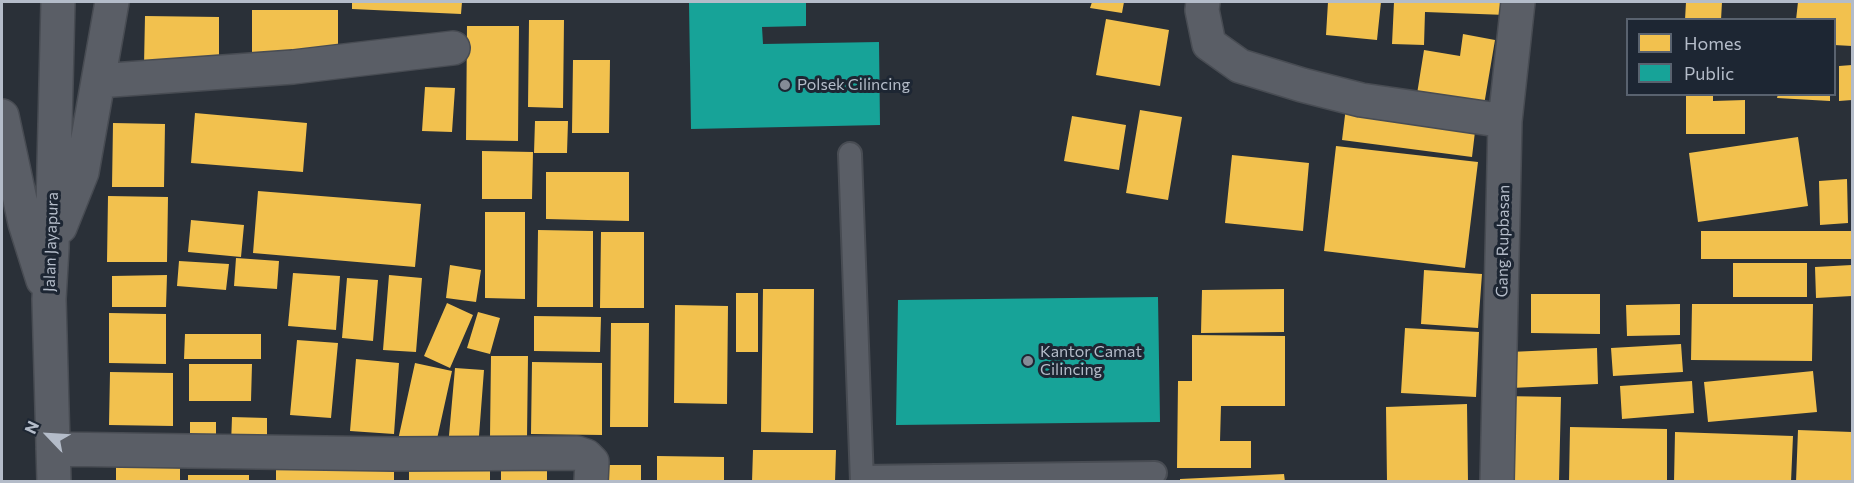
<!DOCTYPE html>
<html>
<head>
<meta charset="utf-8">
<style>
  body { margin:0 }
  #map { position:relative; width:1854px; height:483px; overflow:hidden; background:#2a3038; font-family:Commissioner,sans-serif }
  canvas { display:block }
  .frame { position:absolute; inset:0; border:3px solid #b4bcc9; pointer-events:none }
  .legend { position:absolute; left:1626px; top:18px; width:210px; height:78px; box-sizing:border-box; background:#1d2633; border:2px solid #59626f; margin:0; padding:8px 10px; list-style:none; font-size:18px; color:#b4bcc9 }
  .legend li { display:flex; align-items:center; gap:12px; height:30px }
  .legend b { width:30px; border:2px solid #59626f }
  .north { position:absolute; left:18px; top:405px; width:60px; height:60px; -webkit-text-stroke:4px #1d2633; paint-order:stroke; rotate:295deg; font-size:16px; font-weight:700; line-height:24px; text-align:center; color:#b4bcc9 }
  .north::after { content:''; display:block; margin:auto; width:21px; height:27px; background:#b4bcc9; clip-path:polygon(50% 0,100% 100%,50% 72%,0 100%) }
</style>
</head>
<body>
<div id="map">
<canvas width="1854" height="483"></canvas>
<div class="frame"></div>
<ul class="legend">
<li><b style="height:16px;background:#f2c14e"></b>Homes</li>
<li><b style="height:16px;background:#17a398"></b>Public</li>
</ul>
<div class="north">N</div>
</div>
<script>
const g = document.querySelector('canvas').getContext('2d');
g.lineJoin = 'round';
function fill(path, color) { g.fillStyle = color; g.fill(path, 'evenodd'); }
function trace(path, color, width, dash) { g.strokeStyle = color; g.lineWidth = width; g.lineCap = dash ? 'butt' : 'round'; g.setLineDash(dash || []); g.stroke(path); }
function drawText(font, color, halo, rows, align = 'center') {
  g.font = font + ' Commissioner,sans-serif'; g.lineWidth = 6; g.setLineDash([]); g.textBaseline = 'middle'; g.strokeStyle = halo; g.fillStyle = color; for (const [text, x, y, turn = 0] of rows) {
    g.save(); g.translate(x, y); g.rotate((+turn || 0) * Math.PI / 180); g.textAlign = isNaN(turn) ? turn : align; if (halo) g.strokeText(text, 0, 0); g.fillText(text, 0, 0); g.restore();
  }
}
fill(new Path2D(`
  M 352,2 L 462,2 L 461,14 L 352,9 Z
  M 1092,2 L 1124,2 L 1122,13 L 1090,8 Z
  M 1328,2 L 1381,2 L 1377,40 L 1326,35 Z
  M 1394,2 L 1507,2 L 1506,15 L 1425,12 L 1424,45 L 1392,44 Z
  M 1686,2 L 1722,2 L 1721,20 L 1685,20 Z
  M 1798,2 L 1852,2 L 1852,46 L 1834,45 L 1834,20 L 1796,20 Z
  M 252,10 L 338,10 L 338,57 L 252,57 Z
  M 145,16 L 219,17 L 219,64 L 144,65 Z
  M 1106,19 L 1169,30 L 1160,86 L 1096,75 Z
  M 529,20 L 564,20 L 563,108 L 528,107 Z
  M 467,26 L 519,26 L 518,141 L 466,140 Z
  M 1463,34 L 1495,40 L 1484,105 L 1417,94 L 1424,50 L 1460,56 Z
  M 573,60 L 610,60 L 609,133 L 572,133 Z
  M 1852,65 L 1852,100 L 1839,101 L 1839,66 Z
  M 425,87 L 455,88 L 452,132 L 422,131 Z
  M 1686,94 L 1713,94 L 1713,101 L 1745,100 L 1745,134 L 1686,134 Z
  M 1778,94 L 1830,94 L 1830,101 L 1777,98 Z
  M 1346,107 L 1476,123 L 1472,157 L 1342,140 Z
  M 1140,110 L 1182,117 L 1168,200 L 1126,193 Z
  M 195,113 L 307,123 L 303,172 L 191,163 Z
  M 1072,116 L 1126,125 L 1119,170 L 1064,161 Z
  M 535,121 L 568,121 L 567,153 L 534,153 Z
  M 113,123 L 165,124 L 164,187 L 112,187 Z
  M 1798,137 L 1808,206 L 1698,222 L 1689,153 Z
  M 1336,146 L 1478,162 L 1465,268 L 1324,251 Z
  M 482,151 L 533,152 L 532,199 L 482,199 Z
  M 1232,155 L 1309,163 L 1303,231 L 1225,223 Z
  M 546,172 L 629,172 L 629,221 L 546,219 Z
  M 1847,179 L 1848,223 L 1820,225 L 1819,181 Z
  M 258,191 L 421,204 L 415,267 L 253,253 Z
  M 108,196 L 168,197 L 167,262 L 107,262 Z
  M 485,212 L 525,212 L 525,299 L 485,298 Z
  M 191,220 L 244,225 L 241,257 L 188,252 Z
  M 538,230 L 593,231 L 593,307 L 537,307 Z
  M 1701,231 L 1852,231 L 1852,259 L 1701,259 Z
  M 601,232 L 644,232 L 644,308 L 600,308 Z
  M 236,258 L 279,261 L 277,289 L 234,286 Z
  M 179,261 L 229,264 L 226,290 L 177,286 Z
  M 1733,263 L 1807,263 L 1807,297 L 1733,297 Z
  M 450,265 L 481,270 L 476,302 L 446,298 Z
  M 1852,265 L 1852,296 L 1816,298 L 1815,267 Z
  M 1424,270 L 1482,274 L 1478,328 L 1421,324 Z
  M 293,273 L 340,276 L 336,330 L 288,326 Z
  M 167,275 L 166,307 L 112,307 L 112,276 Z
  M 389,275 L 422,278 L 416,352 L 383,350 Z
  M 347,278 L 378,280 L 373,341 L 342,338 Z
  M 763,289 L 814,289 L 813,433 L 761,432 Z
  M 1284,289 L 1284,332 L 1201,333 L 1202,290 Z
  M 736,293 L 758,293 L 758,352 L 736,352 Z
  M 1531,294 L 1600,294 L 1600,334 L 1531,333 Z
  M 447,303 L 473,315 L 450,368 L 424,356 Z
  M 1680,304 L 1680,335 L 1627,336 L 1626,305 Z
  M 1692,304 L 1813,304 L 1812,361 L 1691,360 Z
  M 675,305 L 728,306 L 727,404 L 674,403 Z
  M 478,312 L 500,318 L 490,354 L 467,348 Z
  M 109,313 L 166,314 L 166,364 L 109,363 Z
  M 534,316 L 601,317 L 600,352 L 534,351 Z
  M 611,323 L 649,323 L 648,427 L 610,427 Z
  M 1405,328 L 1479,332 L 1476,397 L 1401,393 Z
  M 185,334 L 261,334 L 261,359 L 184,359 Z
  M 1192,335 L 1285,336 L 1285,406 L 1221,406 L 1220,441 L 1251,441 L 1251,468 L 1177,468 L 1178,381 L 1192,381 Z
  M 297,340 L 338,343 L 331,418 L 290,415 Z
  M 1681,344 L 1683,372 L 1613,376 L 1611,348 Z
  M 1597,348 L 1598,384 L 1511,388 L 1510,352 Z
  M 491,356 L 528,356 L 527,438 L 490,437 Z
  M 356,359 L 399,363 L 394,434 L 350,431 Z
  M 532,362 L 602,363 L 602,435 L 531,434 Z
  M 415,363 L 452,371 L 435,448 L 398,440 Z
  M 189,364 L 252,364 L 251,401 L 189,401 Z
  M 455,368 L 484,370 L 478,449 L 448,447 Z
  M 1813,371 L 1817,412 L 1708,422 L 1704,382 Z
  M 110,372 L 173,373 L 173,426 L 109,425 Z
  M 1692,381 L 1694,413 L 1622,419 L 1620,386 Z
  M 1502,396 L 1561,397 L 1559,482 L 1500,482 Z
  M 1467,404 L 1468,482 L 1387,482 L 1386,407 Z
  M 232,417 L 267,418 L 267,446 L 231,445 Z
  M 190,422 L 216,422 L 216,449 L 190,448 Z
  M 1570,427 L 1667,429 L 1667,482 L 1569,482 Z
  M 1798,430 L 1852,432 L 1852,482 L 1796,482 Z
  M 1675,432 L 1793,436 L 1791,482 L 1674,482 Z
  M 753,450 L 836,450 L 835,482 L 752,482 Z
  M 116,452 L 180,453 L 180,482 L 116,482 Z
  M 276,454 L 394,455 L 394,482 L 276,482 Z
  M 657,456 L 724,457 L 724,482 L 657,482 Z
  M 501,461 L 547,462 L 547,482 L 501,482 Z
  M 409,463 L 490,463 L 490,482 L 409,482 Z
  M 600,465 L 641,465 L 641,482 L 599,482 Z
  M 1284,474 L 1285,482 L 1180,482 L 1180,479 Z
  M 188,475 L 249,475 L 249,482 L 188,482 Z`), '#f2c14e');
fill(new Path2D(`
  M 689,2 L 806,2 L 806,26 L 762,27 L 763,44 L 879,42 L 880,125 L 691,129 Z
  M 1158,297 L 1160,422 L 896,425 L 898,300 Z`), '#17a398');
const lane = new Path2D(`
  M 850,154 L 862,482
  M 862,477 L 1155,473`);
const street = new Path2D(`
  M 1203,2 L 1202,10 L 1209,44 L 1240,66 L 1302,85 L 1361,100 L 1505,121
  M 98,81 L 293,67 L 453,48
  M 2,116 L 25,223 L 43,280
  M 60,227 L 82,172 L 112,2
  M 53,449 L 394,454 L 577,453 L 586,456 L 592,462 L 591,482
  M 54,482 L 49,299 L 52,248 L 58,2
  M 1497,482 L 1505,121 L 1518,2`);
trace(lane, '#484c53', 26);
trace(street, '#484c53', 36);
trace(lane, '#5a5e66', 22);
trace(street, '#5a5e66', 33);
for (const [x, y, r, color] of [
  [785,85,6,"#848b96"],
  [1028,361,6,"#848b96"]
]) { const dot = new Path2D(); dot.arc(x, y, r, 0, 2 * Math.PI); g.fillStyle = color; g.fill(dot); trace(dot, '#1d2633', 2); }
drawText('16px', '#b4bcc9', '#1d2633', [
  ["Polsek Cilincing",797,85],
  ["Kantor Camat",1040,352],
  ["Cilincing",1040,370]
], 'left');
drawText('16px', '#b4bcc9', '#1d2633', [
  ["Gang Rupbasan",1503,241,-89],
  ["Jalan Jayapura",51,242,-88]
]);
</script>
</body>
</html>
